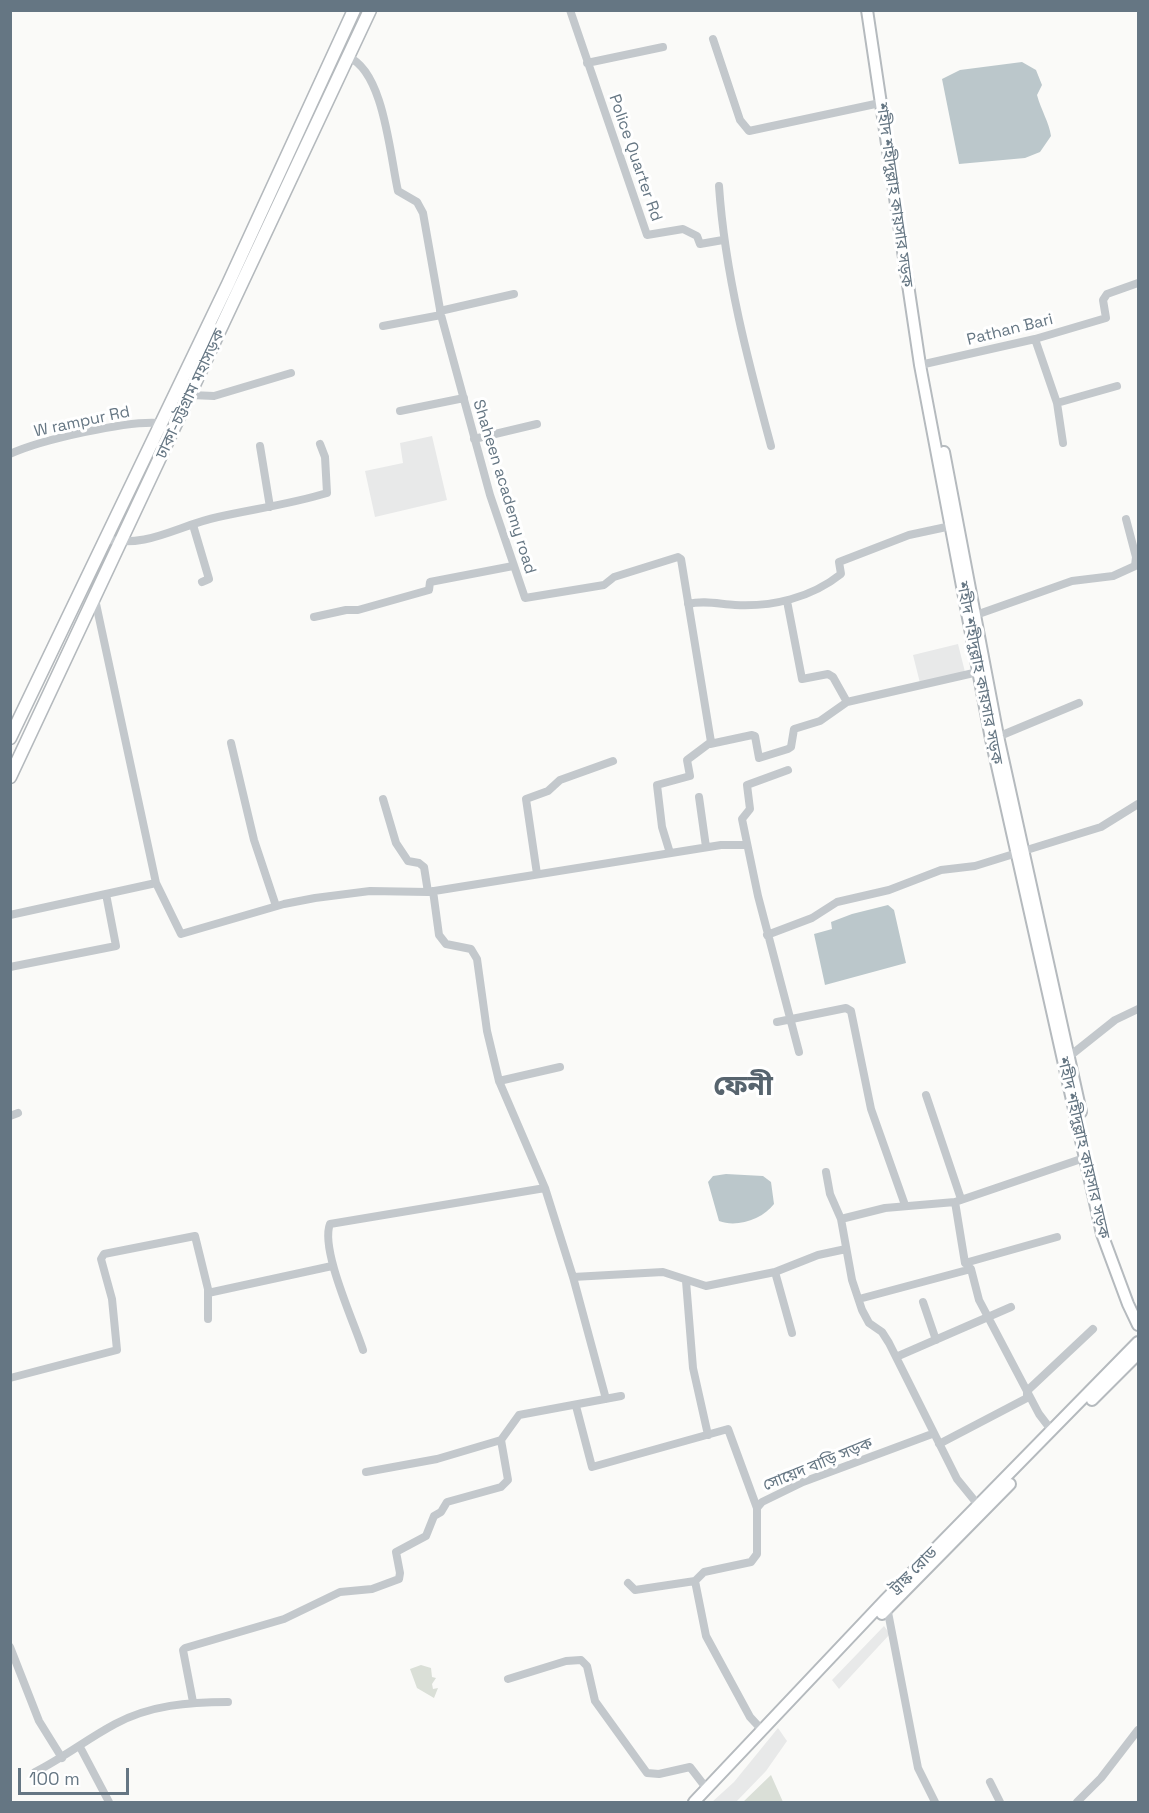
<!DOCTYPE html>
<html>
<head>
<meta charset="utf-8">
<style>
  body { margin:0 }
  #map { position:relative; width:1149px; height:1813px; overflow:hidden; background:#fafaf8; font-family:"Space Grotesk",sans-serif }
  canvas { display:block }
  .frame { position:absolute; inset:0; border:12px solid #657683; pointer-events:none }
  .scale { position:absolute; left:18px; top:1768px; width:111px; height:27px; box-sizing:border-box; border:3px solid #657683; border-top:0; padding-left:8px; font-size:18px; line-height:21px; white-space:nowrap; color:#657683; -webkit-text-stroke:4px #fff; paint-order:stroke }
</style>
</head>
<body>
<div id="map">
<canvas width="1149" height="1813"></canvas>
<div class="frame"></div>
<div class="scale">100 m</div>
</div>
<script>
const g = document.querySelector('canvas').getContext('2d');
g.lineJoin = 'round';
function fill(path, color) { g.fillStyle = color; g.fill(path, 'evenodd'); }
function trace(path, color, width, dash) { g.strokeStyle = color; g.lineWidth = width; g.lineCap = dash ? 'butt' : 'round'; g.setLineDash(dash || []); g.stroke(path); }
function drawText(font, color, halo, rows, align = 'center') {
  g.font = font + ' "Space Grotesk","Noto Sans Bengali",sans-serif'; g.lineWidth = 6; g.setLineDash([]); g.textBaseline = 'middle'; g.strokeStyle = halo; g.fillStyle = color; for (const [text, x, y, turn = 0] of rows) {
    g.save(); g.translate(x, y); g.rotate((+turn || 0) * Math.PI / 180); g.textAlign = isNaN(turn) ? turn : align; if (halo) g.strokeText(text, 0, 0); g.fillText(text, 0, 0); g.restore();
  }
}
fill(new Path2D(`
  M 432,436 L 447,500 L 375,517 L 365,471 L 403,463 L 400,443 Z
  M 958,644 L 965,672 L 920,683 L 913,655 Z
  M 884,1626 L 890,1634 L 839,1689 L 832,1680 Z
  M 778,1728 L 787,1741 L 766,1771 L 736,1802 L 712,1802 L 734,1782 Z`), '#e8e9e9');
fill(new Path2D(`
  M 421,1665 L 431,1668 L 432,1677 L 436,1678 L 432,1684 L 433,1689 L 438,1688 L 434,1698 L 417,1688 L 410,1669 Z
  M 771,1775 L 783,1802 L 743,1802 Z`), '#dadfd7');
fill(new Path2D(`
  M 1022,62 L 1036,70 L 1042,85 L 1037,95 C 1041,110 1049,122 1051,136 L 1040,152 L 1025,158 L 959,164 L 942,79 L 960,70 Z
  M 888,905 L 894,910 L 906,963 L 825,985 L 814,934 L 832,929 L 831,922 L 852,914 Z
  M 726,1174 L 763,1176 L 771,1182 L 774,1204 C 763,1219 737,1228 719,1221 L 708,1182 L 713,1176 Z`), '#bbc7cb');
const major = new Path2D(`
  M 867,10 L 920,365 L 991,739 L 1102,1234 L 1128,1304 L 1138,1325
  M 944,452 L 998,736 L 1081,1112
  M 1092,1400 L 1138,1354
  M 882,1614 L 1010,1484
  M 694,1802 L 885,1600 L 1138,1342`);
const highway = new Path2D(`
  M 10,738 L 228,284 L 354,10
  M 10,777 L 370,10`);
trace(major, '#b5babe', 14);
trace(highway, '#b4b9bd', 15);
trace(new Path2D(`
  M 570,10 L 647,235 L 683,229 L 697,236 L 700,244 L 723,240
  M 713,39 L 740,120 L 749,131 L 880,103
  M 348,57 C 384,71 390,156 398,191 L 417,202 L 423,213 L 441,315 L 490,495 L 525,598 L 604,585 L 614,577 L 678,557 L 681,559 L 711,742 L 687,760 L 690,776 L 657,785 L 662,827 L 670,853
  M 587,63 L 663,47
  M 719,186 C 725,275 748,361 771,446
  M 440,311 L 514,294
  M 383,326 L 441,315
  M 1035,339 L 1057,403 L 1063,443
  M 920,365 L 1035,339 L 1106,318 L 1103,300 L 1107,294 L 1138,283
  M 191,395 L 214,396 L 291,373
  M 1057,403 L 1117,386
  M 400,411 L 464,398
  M 474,439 L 537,424
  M 260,446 L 270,507
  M 10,454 C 40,440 128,420 160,423
  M 193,525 L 209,579 L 202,582
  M 106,539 C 146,549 179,525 218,517 C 254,509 291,504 327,493 L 325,457 L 320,444
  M 95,599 L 156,883 L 181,934 L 284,904 L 315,898 L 370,891 L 428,892 L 721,845 L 745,845
  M 787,601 L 802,679 L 828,674 L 833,677 L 847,702 L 978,672
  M 688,604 C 704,600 719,604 735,605 C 772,607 811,598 841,574 L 839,562 L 909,535 L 951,526
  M 973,616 L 1072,581 L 1113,576 L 1135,566 L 1136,557 L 1126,519
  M 314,617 L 346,610 L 358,610 L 429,590 L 430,582 L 513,566
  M 995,738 L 1079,703
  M 231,743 L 254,840 L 276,906
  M 710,744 L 752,735 L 755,736 L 759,758 L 788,749 L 791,747 L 794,729 L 820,721 L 847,702
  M 788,770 L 747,785 L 750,809 L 742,819 L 758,896 L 799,1052
  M 699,797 L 706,847
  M 383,799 L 396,843 L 408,861 L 419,863 L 424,867 L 428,892
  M 537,874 L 526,799 L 548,791 L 560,780 L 613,761
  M 433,891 L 439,935 L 446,944 L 471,949 L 477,959 L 487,1031 L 499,1081 L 545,1188 L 573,1277 L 606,1399
  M 10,915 L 156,883
  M 767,935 L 812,918 L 837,902 L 889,890 L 941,870 L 975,866 L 1101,827 L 1138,804
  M 10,967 L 116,946 L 106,894
  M 777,1022 L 846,1008 L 851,1011 L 871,1109 L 905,1205
  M 1066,1059 L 1115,1020 L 1138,1009
  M 499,1081 L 560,1067
  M 926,1095 L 961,1199
  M 10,1116 L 18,1113
  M 826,1172 L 830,1194 L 841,1219 L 852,1280 L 862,1310 L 869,1323 L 882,1332 L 889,1343 L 957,1479 L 979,1506
  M 955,1202 L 965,1263 L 971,1269 L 979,1300 L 988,1317 L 1039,1414 L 1052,1431
  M 841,1219 L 885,1208 L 955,1202 L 1084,1158
  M 965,1263 L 1057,1237
  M 775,1272 L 792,1333
  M 573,1277 L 663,1272 L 706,1286 L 775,1272 L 818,1255 L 846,1249
  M 686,1281 L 693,1368 L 708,1435
  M 208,1293 L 332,1266
  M 859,1299 L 971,1269
  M 923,1302 L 936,1340
  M 363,1350 C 354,1322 320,1249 330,1224 L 545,1188
  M 896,1357 L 1011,1307
  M 10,1378 L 117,1350 L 112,1299 L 101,1259 L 104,1254 L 195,1236 L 208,1289 L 208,1319
  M 576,1406 L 592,1467 L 728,1429 L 757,1508
  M 939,1444 L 1027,1398 L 1027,1391 L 1093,1329
  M 366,1472 L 437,1459 L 501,1440 L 519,1415 L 621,1396
  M 695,1581 L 706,1636 L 750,1717 L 762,1730
  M 628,1583 L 635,1590 L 695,1581 L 704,1572 L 751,1562 L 757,1554 L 757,1508 L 762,1502 L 803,1482 L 932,1434
  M 887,1607 L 918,1768 L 935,1802
  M 10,1647 L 39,1721 L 62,1758
  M 508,1679 L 566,1661 L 581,1660 L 587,1666 L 595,1701 L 647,1773 L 659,1774 L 690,1767 L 707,1789
  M 193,1702 L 183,1650 L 185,1648 L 284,1619 L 340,1592 L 372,1589 L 399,1579 L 400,1573 L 396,1552 L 426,1536 L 434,1516 L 441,1512 L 447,1502 L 501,1487 L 508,1480 L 501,1440
  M 80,1747 L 109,1802
  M 35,1772 C 63,1758 87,1739 115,1724 C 150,1705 189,1702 228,1702
  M 990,1782 L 1000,1802
  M 1077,1802 L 1101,1778 L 1138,1730`), '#c3c8cc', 8);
trace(major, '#fff', 10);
trace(highway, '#fff', 12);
drawText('16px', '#657683', '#fff', [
  ["Police Quarter Rd",635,158,71],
  ["শহীদ শহীদুল্লাহ কায়সার সড়ক",894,195,82],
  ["Pathan Bari",1010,330,-14],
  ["ঢাকা-চট্টগ্রাম মহাসড়ক",191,394,-65],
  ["W rampur Rd",82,422,-12],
  ["Shaheen academy road",504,487,73],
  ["শহীদ শহীদুল্লাহ কায়সার সড়ক",979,673,79],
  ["শহীদ শহীদুল্লাহ কায়সার সড়ক",1083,1148,77],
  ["সোয়েদ বাড়ি সড়ক",818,1465,-22],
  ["ট্রাঙ্ক রোড",914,1571,-45]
]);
drawText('bold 28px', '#57646e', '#fff', [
  ["ফেনী",743,1087]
]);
</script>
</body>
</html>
